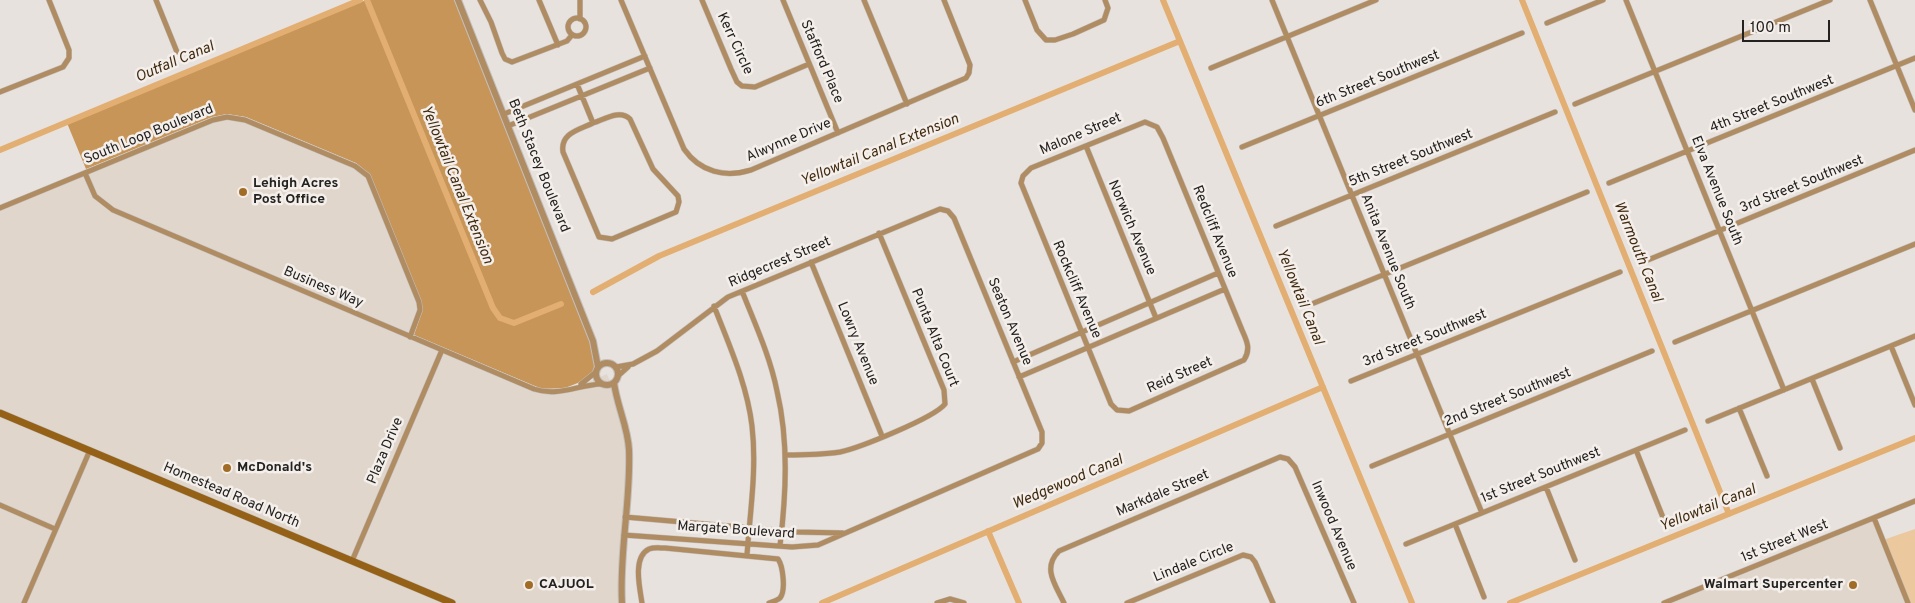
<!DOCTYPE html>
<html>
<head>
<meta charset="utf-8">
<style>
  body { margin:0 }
  #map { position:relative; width:1915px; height:603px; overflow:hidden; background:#e7e2de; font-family:Overpass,sans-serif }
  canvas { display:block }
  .scale { position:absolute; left:1742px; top:20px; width:88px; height:22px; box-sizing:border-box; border:2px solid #232220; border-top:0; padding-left:6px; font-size:15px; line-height:18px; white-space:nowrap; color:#232220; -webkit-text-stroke:4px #f4efeb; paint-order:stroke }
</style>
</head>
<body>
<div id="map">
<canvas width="1915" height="603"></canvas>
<div class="scale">100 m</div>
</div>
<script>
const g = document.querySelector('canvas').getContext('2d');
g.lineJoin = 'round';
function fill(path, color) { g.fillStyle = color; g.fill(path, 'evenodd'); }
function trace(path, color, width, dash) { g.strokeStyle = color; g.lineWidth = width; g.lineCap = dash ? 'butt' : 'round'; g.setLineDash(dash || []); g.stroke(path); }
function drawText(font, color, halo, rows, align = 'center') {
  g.font = font + ' Overpass,sans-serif'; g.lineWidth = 5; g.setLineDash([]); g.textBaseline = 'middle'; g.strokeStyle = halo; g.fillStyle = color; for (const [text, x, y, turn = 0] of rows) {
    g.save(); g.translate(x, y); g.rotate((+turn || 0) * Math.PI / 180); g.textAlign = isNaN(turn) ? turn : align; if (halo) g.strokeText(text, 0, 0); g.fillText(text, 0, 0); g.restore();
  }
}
fill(new Path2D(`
  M 235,117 L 345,161 L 368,176 L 420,310 L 410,336 L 534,389 L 572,389 L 607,374 L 618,401 L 628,442 L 622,603 L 0,603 L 0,208 L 213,120 Z
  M 1874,517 L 1909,603 L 1663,603 Z`), '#e0d6cc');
fill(new Path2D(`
  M 1915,529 L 1915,603 L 1909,603 L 1883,540 Z`), '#ecc89f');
fill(new Path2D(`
  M 366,0 L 455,0 L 590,342 L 595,365 L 593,377 L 565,388 L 542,389 L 414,335 L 422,311 L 421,302 L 370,175 L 356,163 L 246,117 L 227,114 L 212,117 L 86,169 L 67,123 Z`), '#c79558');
trace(new Path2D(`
  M 367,0 L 493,308 L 500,318 L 514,323 L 561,304
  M 1163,0 L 1412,603
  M 1522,0 L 1729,514
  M 0,150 L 360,0
  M 593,292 L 659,256 L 1180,41
  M 988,531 L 1019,603
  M 822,603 L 1323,387
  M 1510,603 L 1915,438`), '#e2ae71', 6);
const minor = new Path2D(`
  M 156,0 L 177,52
  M 480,0 L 491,22 L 502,53 L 505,59 L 512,62 L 567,41 L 572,35
  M 539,0 L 558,45
  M 580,0 L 580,19
  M 621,0 L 684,149 C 700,172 725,178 751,170 L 966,78 L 969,73 L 970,65 L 944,0
  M 702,0 L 731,69 L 737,82 L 742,86 L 755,87 L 809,64
  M 783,0 L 838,133
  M 864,0 L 907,104
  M 1025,0 L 1037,30 L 1046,40 L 1055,40 L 1073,34 L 1104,20 L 1108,8 L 1105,0
  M 1272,0 L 1482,513
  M 1626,0 L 1784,390
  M 1870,0 L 1915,110
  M568 27a9 9 0 1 1 18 0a9 9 0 1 1-18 0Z
  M 1547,23 L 1603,0
  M 1211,68 L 1376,0
  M 577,84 L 593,123 C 605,119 620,109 630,119 L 653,169 L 678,196 L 679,202 L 676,212 L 612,239 L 599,237 L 563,152 C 560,133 579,130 593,123
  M 0,92 L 63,67 L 69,58 L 69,50 L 49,0
  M 1575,104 L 1830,0
  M 504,114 L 645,56
  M 1145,122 L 1157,127 L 1163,138 L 1242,330 C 1247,341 1251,349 1244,360 L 1129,411 L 1117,410 L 1111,404 L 1021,183 L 1023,176 L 1031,168 Z
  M 508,126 L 650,68
  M 1086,146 L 1156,318
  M 1242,147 L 1522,33
  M 85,173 L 95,196 L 113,210 L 534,389 C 558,397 578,385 601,384
  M 1609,183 L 1915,58
  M 0,208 L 213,120 L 227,117 L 245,120 L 355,166 L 368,176 L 419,302 L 420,310 L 410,337
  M 1276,226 L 1555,112
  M 811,262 L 882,436
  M 1643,262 L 1915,150
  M 742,291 C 755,324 770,356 777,391 C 789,442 786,495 780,546
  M 1314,303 L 1587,192
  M 714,306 C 729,345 747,384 752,426 C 757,469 750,512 747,555
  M 1675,342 L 1915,244
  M 1891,346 L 1915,405
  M 1013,362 L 1218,273
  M 616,367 L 633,364 L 657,351 L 728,297 L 940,209 L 948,211 L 954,218 L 1042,432 L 1042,443 L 1038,449 L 818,545 L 792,547 L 624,535
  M 618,376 L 628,367
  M 1019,377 L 1225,289
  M 1812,379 L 1840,448
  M 1351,381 L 1620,272
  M 581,384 L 596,372
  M 1739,408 L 1767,476
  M 1708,421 L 1915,336
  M 1636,450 L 1666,525
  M 785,455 C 804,455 821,455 840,452 C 859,448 934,418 945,404 L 944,390 L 879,233
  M 1372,466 L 1652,351
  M 1546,487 L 1575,560
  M 0,505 L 55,529
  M 625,517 L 797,532 L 843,533
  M 1874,518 L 1908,603
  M 1455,524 L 1484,597
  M 1406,544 L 1685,430
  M 352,561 L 442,350
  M 24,603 L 90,450
  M 642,603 C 640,589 632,557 649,549 C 654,547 660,548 665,548 L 778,559 C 783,566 786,591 780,598 C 778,600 772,602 769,603
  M 937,603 L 950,599 L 964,603
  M 1064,603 C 1055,584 1042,568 1059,551 L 1280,457 L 1288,459 L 1295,467 L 1354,603
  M 1127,603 L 1243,555 L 1251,557 L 1255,562 L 1273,603
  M 1664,603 L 1915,501`);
const tertiary = new Path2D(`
  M 458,0 L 593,341 L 598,367
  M596 374a11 11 0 1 1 22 0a11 11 0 1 1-22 0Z
  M 614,383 C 617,406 628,427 629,450 C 631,501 619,552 622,603`);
const secondary = new Path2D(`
  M 0,413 L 452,603`);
trace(minor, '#c4bfbc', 6);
trace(tertiary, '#c4bfbc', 8);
trace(secondary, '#c4bfbc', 8);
trace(minor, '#b08c63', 5);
trace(tertiary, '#b08c63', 6);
trace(secondary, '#956116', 7);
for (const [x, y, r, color] of [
  [243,192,5,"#a16c25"],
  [227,468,5,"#a16c25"],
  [529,585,5,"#a16c25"],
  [1853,585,5,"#a16c25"]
]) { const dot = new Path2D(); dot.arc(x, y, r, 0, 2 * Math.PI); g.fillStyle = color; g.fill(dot); trace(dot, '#f4efeb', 2); }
drawText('14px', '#232220', '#f4efeb', [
  ["Kerr Circle",734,44,65],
  ["Stafford Place",821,62,67],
  ["6th Street Southwest",1378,80,-22],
  ["4th Street Southwest",1772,105,-22],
  ["South Loop Boulevard",149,135,-22],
  ["Malone Street",1081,135,-23],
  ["Alwynne Drive",789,141,-23],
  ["5th Street Southwest",1411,159,-22],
  ["Beth Stacey Boulevard",538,166,68],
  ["3rd Street Southwest",1802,185,-22],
  ["Elva Avenue South",1716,191,68],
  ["Norwich Avenue",1131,228,67],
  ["Redcliff Avenue",1214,232,68],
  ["Anita Avenue South",1387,252,68],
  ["Ridgecrest Street",780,263,-23],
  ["Business Way",323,288,23],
  ["Rockcliff Avenue",1076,290,67],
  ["Seaton Avenue",1009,322,67],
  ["Punta Alta Court",934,338,68],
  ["3rd Street Southwest",1425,339,-22],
  ["Lowry Avenue",857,344,68],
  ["Reid Street",1180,376,-24],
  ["2nd Street Southwest",1508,398,-22],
  ["Plaza Drive",386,451,-67],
  ["1st Street Southwest",1541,476,-22],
  ["Markdale Street",1163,494,-23],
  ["Homestead Road North",231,496,23],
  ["Inwood Avenue",1333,526,67],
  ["Margate Boulevard",736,531,4],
  ["1st Street West",1785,542,-22],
  ["Lindale Circle",1194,563,-22]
]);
drawText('bold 14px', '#232220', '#f4efeb', [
  ["Lehigh Acres",253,184],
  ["Post Office",253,200],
  ["McDonald's",237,468],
  ["CAJUOL",539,585],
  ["Walmart Supercenter",1843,585,"right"]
], 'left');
drawText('italic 15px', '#422c11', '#f4efeb', [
  ["Outfall Canal",175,63,-23],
  ["Yellowtail Canal Extension",880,151,-22],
  ["Yellowtail Canal Extension",456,185,68],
  ["Warmouth Canal",1637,252,68],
  ["Yellowtail Canal",1299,297,68],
  ["Wedgewood Canal",1068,483,-23],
  ["Yellowtail Canal",1708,509,-22]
]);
</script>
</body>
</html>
